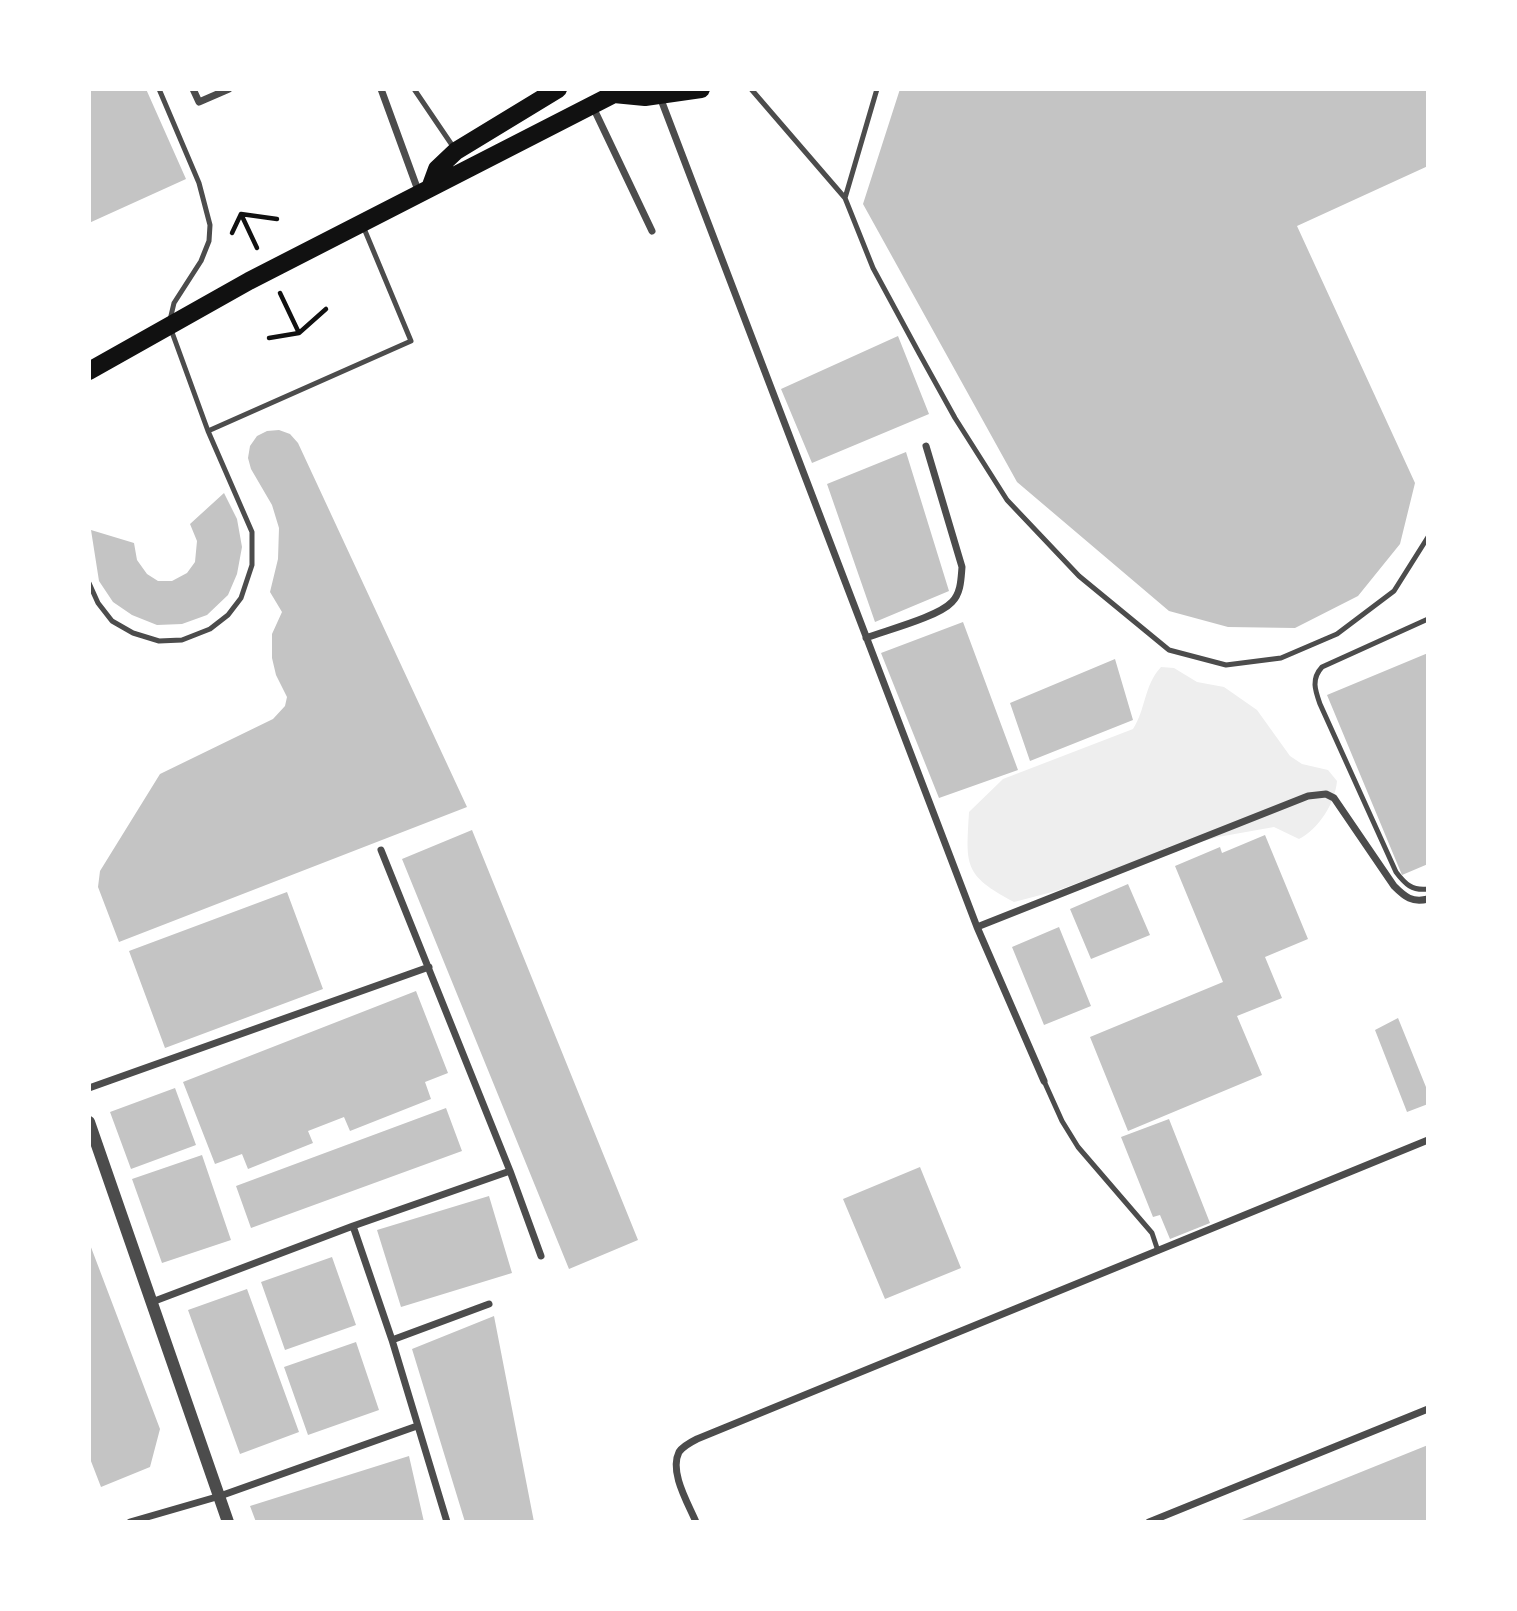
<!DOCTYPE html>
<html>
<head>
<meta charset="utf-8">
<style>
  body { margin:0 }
  #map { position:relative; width:1517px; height:1611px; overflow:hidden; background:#fff; font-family:Cabin,sans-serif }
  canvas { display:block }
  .frame { position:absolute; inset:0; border:91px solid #fff; pointer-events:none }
</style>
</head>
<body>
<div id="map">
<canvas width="1517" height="1611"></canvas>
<div class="frame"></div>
</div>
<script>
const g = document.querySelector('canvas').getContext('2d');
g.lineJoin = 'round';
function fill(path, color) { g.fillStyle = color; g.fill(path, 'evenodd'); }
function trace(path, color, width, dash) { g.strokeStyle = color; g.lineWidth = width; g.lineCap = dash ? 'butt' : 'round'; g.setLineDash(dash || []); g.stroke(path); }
fill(new Path2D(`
  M 1161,667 L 1174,668 L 1197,682 L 1224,687 L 1257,710 L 1290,756 L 1302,764 L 1328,770 L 1337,781 C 1335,803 1319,829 1299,839 L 1274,827 L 1218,837 L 1149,856 L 1056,891 L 1014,902 C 963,875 966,865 969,812 L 1003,779 L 1133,729 C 1146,709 1144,685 1161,667 Z`), '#eee');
fill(new Path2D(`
  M 89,89 L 146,89 L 186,179 L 89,223 Z
  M 900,89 L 1428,89 L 1428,166 L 1297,226 L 1415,483 L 1400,544 L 1358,596 L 1295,628 L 1228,627 L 1169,611 L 1017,482 L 863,204 Z
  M 898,336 L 929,414 L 812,463 L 781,389 Z
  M 279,430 L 290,434 L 298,443 L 467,807 L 119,942 L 98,887 L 100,871 L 160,774 L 273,719 L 285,706 L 287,697 L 276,675 L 272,658 L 272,634 L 282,612 L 270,592 L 278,559 L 279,528 L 272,505 L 251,469 L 248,458 L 250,446 L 257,436 L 267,431 Z
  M 906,452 L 949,591 L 875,622 L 827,484 Z
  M 224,493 L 237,519 L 242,547 L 237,574 L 228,595 L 207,615 L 182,624 L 157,625 L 132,615 L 113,602 L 99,581 L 91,530 L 134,543 L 137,560 L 147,574 L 158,581 L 172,581 L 187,573 L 195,562 L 197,541 L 190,524 Z
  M 963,622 L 1018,770 L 939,798 L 881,653 Z
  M 1428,653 L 1428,864 L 1402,875 L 1327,695 Z
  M 1115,659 L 1133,720 L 1030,761 L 1010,703 Z
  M 472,830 L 638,1240 L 569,1269 L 402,859 Z
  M 1265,835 L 1308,939 L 1265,957 L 1282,998 L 1237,1016 L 1262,1075 L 1128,1131 L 1090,1037 L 1223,982 L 1175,866 L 1220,847 L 1222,853 Z
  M 1128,884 L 1150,935 L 1091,959 L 1070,909 Z
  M 287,892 L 323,989 L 165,1048 L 129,951 Z
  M 1059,927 L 1091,1006 L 1044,1025 L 1012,947 Z
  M 416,991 L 448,1073 L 425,1082 L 431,1099 L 350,1131 L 344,1117 L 308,1131 L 313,1143 L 248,1169 L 242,1154 L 215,1164 L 183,1082 Z
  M 1398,1018 L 1428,1092 L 1428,1104 L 1407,1112 L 1375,1030 Z
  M 175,1088 L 196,1145 L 131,1169 L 110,1112 Z
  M 446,1108 L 462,1151 L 251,1228 L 236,1186 Z
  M 1169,1119 L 1210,1223 L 1170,1239 L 1160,1215 L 1153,1217 L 1121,1137 Z
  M 202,1155 L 231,1240 L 162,1263 L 132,1179 Z
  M 920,1167 L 961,1268 L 885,1299 L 843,1199 Z
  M 489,1196 L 512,1273 L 401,1307 L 377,1230 Z
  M 89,1242 L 160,1429 L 150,1467 L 101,1487 L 89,1456 Z
  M 332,1257 L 356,1325 L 285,1350 L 261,1282 Z
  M 247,1289 L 299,1432 L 240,1454 L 188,1310 Z
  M 494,1316 L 534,1522 L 465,1522 L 412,1349 Z
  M 356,1342 L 379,1410 L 308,1435 L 284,1367 Z
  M 1428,1445 L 1428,1522 L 1237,1522 Z
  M 409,1456 L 424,1522 L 256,1522 L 250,1506 Z`), '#c4c4c4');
trace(new Path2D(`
  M 241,214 L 257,248
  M 232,233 L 241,214 L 277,219
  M 280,293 L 299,333
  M 269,338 L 299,333 L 326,309`), '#111', 4.5);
trace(new Path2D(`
  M 414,89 L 454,148
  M 751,89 L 845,198 L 873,268 L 919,353 L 955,418 L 1007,500 L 1079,576 L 1169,650 L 1226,665 L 1281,658 L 1337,634 L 1394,591 L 1428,537
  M 845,198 L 877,89
  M 208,431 L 411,341 L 363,226
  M 89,583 L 98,603 L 112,621 L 133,633 L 159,641 L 182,640 L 210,629 L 228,615 L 241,598 L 252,565 L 252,532 L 208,431 L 169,324 L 174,303 L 201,261 L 209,241 L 210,225 L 199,183 L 159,89
  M 1428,619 L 1322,667 C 1311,679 1315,690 1320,704 L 1396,872 C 1405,884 1412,891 1428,889
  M 1044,1081 L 1062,1121 L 1078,1147 L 1152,1233 L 1158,1251`), '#4c4c4c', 5);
trace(new Path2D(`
  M 193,89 L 199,102 L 229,89
  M 381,89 L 419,193
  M 660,97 L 977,927 L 1044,1081
  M 592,105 L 652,231
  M 866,638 C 887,630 938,617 952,602 C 961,593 961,579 962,567 L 926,446
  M 381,850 L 510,1171 L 541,1256
  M 977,927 L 1308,796 L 1326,794 L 1334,798 L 1394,886 C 1405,897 1412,903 1428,899
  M 89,1088 L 429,967
  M 353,1226 L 392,1340 L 447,1522
  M 152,1302 L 353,1226 L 510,1171
  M 392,1340 L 489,1304
  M 130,1522 L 220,1496 L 417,1426
  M 696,1522 C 688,1503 669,1472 679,1452 C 683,1446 691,1442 697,1439 L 1428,1140
  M 1149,1522 L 1428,1409`), '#4c4c4c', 7);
trace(new Path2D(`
  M 89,1122 L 228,1522`), '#4c4c4c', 12);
trace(new Path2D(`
  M 430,188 L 437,169 L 456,151 L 558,89
  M 89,371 L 249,281 L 614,94 L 645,97 L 701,89`), '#111', 18);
</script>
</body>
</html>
